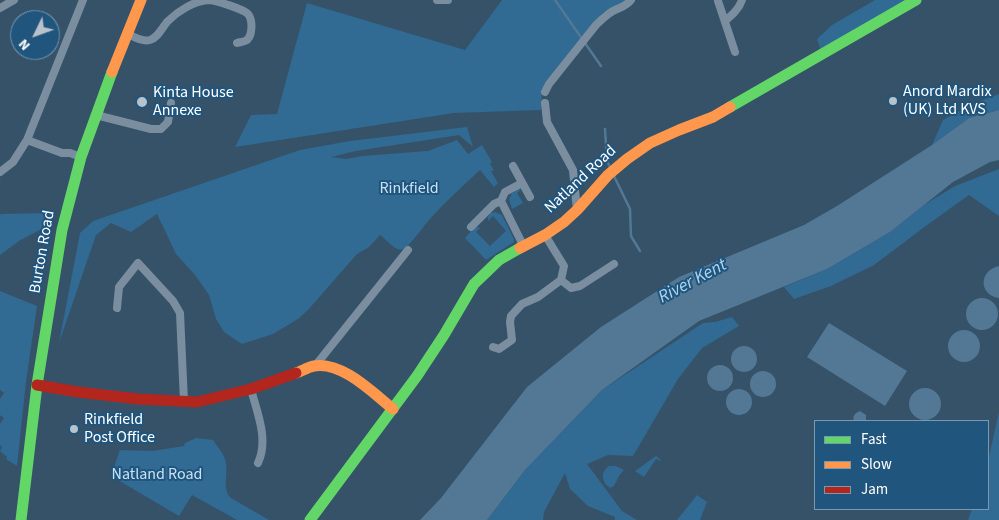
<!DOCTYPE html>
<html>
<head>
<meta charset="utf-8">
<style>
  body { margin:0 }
  #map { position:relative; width:999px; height:520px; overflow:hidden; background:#355268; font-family:"Source Sans 3",sans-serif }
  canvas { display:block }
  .legend { position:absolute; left:814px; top:420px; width:175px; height:90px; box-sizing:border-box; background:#20557d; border:1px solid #7999b1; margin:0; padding:6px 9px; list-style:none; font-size:15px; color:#fff }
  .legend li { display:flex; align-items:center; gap:10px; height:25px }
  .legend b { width:25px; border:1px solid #7999b1 }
  .north { position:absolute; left:10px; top:10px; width:50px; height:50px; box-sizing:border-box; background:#20557d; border:1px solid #7999b1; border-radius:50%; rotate:228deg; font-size:14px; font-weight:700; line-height:20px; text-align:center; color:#fff }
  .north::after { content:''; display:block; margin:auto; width:18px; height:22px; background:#b8c2ca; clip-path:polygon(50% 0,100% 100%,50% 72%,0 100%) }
</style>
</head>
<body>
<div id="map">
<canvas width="999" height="520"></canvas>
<ul class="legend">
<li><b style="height:6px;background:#63d668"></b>Fast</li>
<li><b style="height:6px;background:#ff974d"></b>Slow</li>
<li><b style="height:6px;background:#b3261e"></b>Jam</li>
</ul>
<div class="north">N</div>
</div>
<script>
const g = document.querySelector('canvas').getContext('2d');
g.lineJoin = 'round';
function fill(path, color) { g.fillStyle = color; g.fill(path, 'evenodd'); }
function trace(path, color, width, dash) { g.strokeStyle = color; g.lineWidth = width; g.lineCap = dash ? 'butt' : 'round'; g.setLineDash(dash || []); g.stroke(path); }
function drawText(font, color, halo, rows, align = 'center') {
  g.font = font + ' "Source Sans 3",sans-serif'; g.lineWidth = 4; g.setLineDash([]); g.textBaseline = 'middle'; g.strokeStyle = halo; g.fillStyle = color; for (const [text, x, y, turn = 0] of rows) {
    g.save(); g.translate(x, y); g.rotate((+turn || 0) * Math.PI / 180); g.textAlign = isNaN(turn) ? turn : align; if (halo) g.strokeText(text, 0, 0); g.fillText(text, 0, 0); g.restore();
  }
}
fill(new Path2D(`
  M 502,0 L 626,0 L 625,2 L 602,13 L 546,82 L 542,91 L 541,110 L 454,113 L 235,147 L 251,115 L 277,114 L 307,3 L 465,50 Z
  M 875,0 L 912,0 L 821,51 L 817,39 L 832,25 Z
  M 999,94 L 999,110 L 969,118 L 932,145 L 943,120 L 970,105 Z
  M 467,127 L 473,147 L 459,135 L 356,151 L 331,157 L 346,159 L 362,156 L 428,151 L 457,140 L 468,154 L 482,145 L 492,162 L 490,164 L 494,170 L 491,171 L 498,183 L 494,187 L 480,170 C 463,186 445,202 429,220 C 423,227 410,246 403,249 C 395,252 386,239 380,235 L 369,247 L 357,254 L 308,310 L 298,319 L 273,334 L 242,344 L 224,332 L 216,319 L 209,295 L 195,275 L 176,254 L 157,214 L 131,232 L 111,223 L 96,235 L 59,343 L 80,233 L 93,221 L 300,150 L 350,141 Z
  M 999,169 L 999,216 L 969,195 L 927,225 L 874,265 L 831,286 L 794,299 L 784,287 L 827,269 L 890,232 L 924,205 L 955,186 Z
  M 516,188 L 521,190 L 517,193 L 523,203 L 512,209 L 509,199 L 512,193 L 515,191 L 514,189 Z
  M 491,212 L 492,213 L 495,212 L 502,215 L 514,239 L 514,242 L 486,260 L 465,238 L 474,228 L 479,227 L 480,228 L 476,232 L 490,246 L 506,231 L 493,216 L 488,221 L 488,217 Z
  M 51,213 L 49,225 L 19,241 L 0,255 L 0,215 L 1,214 Z
  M 0,291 L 37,306 L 26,382 L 17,466 L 6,459 L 7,457 L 0,451 L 2,447 L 0,445 L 0,424 L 4,418 L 0,415 L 0,399 L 4,393 L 0,390 Z
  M 732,317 L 739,326 L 702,348 L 678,379 L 633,456 L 608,455 L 587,464 L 622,511 L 637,520 L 615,520 L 615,517 L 588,506 L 570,489 L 565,473 L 544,512 L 543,520 L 487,520 L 525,470 L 602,390 L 703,323 L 715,322 Z
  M 999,412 L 999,520 L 968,520 L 972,509 L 988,509 L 988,461 Z
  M 196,438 L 213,440 C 218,448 225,454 226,464 C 228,476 222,489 231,498 L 269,520 L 237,520 L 192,495 L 179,516 L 111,476 L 120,450 L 152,451 L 184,446 L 185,443 Z
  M 656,456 L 661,460 L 660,461 L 656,459 L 644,477 L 635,471 Z
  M 609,466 L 616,466 L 624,470 L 619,476 L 614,486 L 610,488 C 601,482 600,472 609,466 Z
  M 697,495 L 707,502 L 700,520 L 677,520 Z`), '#316a92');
fill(new Path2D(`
  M 999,110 L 999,160 L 990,162 L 953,182 L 890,232 L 827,269 L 699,321 L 602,390 L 525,470 L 487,520 L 420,520 L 441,498 L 527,387 L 601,327 L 679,277 L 804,225 L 837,206 L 932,145 L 969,118 Z
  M 999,266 L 999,298 C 978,295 979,270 999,266 Z
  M966 314a16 16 0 1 1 32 0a16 16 0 1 1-32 0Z
  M 829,323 L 907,371 L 885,406 L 807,357 Z
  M948 346a16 16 0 1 1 32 0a16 16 0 1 1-32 0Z
  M731 359a13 13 0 1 1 26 0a13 13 0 1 1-26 0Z
  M707 378a13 13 0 1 1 26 0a13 13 0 1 1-26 0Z
  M750 384a13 13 0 1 1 26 0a13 13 0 1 1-26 0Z
  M909 404a16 16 0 1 1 32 0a16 16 0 1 1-32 0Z
  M726 402a13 13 0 1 1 26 0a13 13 0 1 1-26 0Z
  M 860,411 L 866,415 L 866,421 L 854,421 C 852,416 855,413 860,411 Z`), '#527895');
trace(new Path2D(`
  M 555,0 L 601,66
  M 605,129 L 607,161 L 611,169
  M 613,174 L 630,209 L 631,236 L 640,251`), '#527895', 2.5);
trace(new Path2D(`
  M 437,0 L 448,0
  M 718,1 L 735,52
  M 0,8 L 14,0
  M 725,21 C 732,15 739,9 742,0
  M 128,34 C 134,37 143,42 150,40 C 159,37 162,27 168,21 C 178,11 194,1 208,0 C 215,0 243,9 248,14 C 253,20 253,38 245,41 C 242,42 240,42 237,43
  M 545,92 L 549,84 L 596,25 C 601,20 606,15 613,11 C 620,7 626,7 631,0
  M 545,103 L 547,122 L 573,170 L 577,210
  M 96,115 L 151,129 L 161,129 L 168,122 L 171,103
  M 27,140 L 62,153 L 70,153 L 81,157
  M 513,166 L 530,197
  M 0,172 L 13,162 L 27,140 L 83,0
  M 501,201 L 524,247
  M 471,227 L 494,204 L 501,201 L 505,192 L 522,183
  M 561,280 L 571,288 L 580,286 L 614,264
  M 117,308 L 119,287 L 138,263 L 173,301 L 180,313 L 184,402
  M 493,347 L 499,349 L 512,340 L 510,322 L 511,316 L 522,304 L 538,297 L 561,280 L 564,266 L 545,235
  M 315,366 L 408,250
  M 251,389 C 257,413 269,439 258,463`), '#7a8e9f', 8);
trace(new Path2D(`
  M 730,107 L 916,0
  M 21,520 L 37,385 L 62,230 L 81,157 L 112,72
  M 310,520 L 417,376 L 444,335 L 474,284 L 499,260 L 520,248`), '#63d668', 11);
trace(new Path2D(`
  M 112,72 L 141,0
  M 520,248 L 545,235 L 564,222 L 577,210 L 608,175 L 627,159 L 650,143 L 679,130 L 713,117 L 730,107
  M 296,373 C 302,371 308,367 314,366 C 342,361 373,393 393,409`), '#ff974d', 11);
trace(new Path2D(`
  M 37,385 L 78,392 L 138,399 L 197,402 L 251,389 L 296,373`), '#b3261e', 11);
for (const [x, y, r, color] of [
  [893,101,5,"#b8c2ca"],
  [142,102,6,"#b8c2ca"],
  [74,429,5,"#b8c2ca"]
]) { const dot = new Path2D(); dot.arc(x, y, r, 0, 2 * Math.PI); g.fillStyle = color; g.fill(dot); trace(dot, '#20557d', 2); }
drawText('16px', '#fff', '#20557d', [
  ["Anord Mardix",903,92],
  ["(UK) Ltd KVS",903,110],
  ["Kinta House",153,93],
  ["Annexe",153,111],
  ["Rinkfield",84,420],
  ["Post Office",84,438]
], 'left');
drawText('16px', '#fff', '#20557d', [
  ["Natland Road",581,180,-43],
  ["Burton Road",43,252,-80]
]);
drawText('16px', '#c7e2f5', '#20557d', [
  ["Rinkfield",409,189],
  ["Natland Road",157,475]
]);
drawText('italic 18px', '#aed4ef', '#20557d', [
  ["River Kent",693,282,-28]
]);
</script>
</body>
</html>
